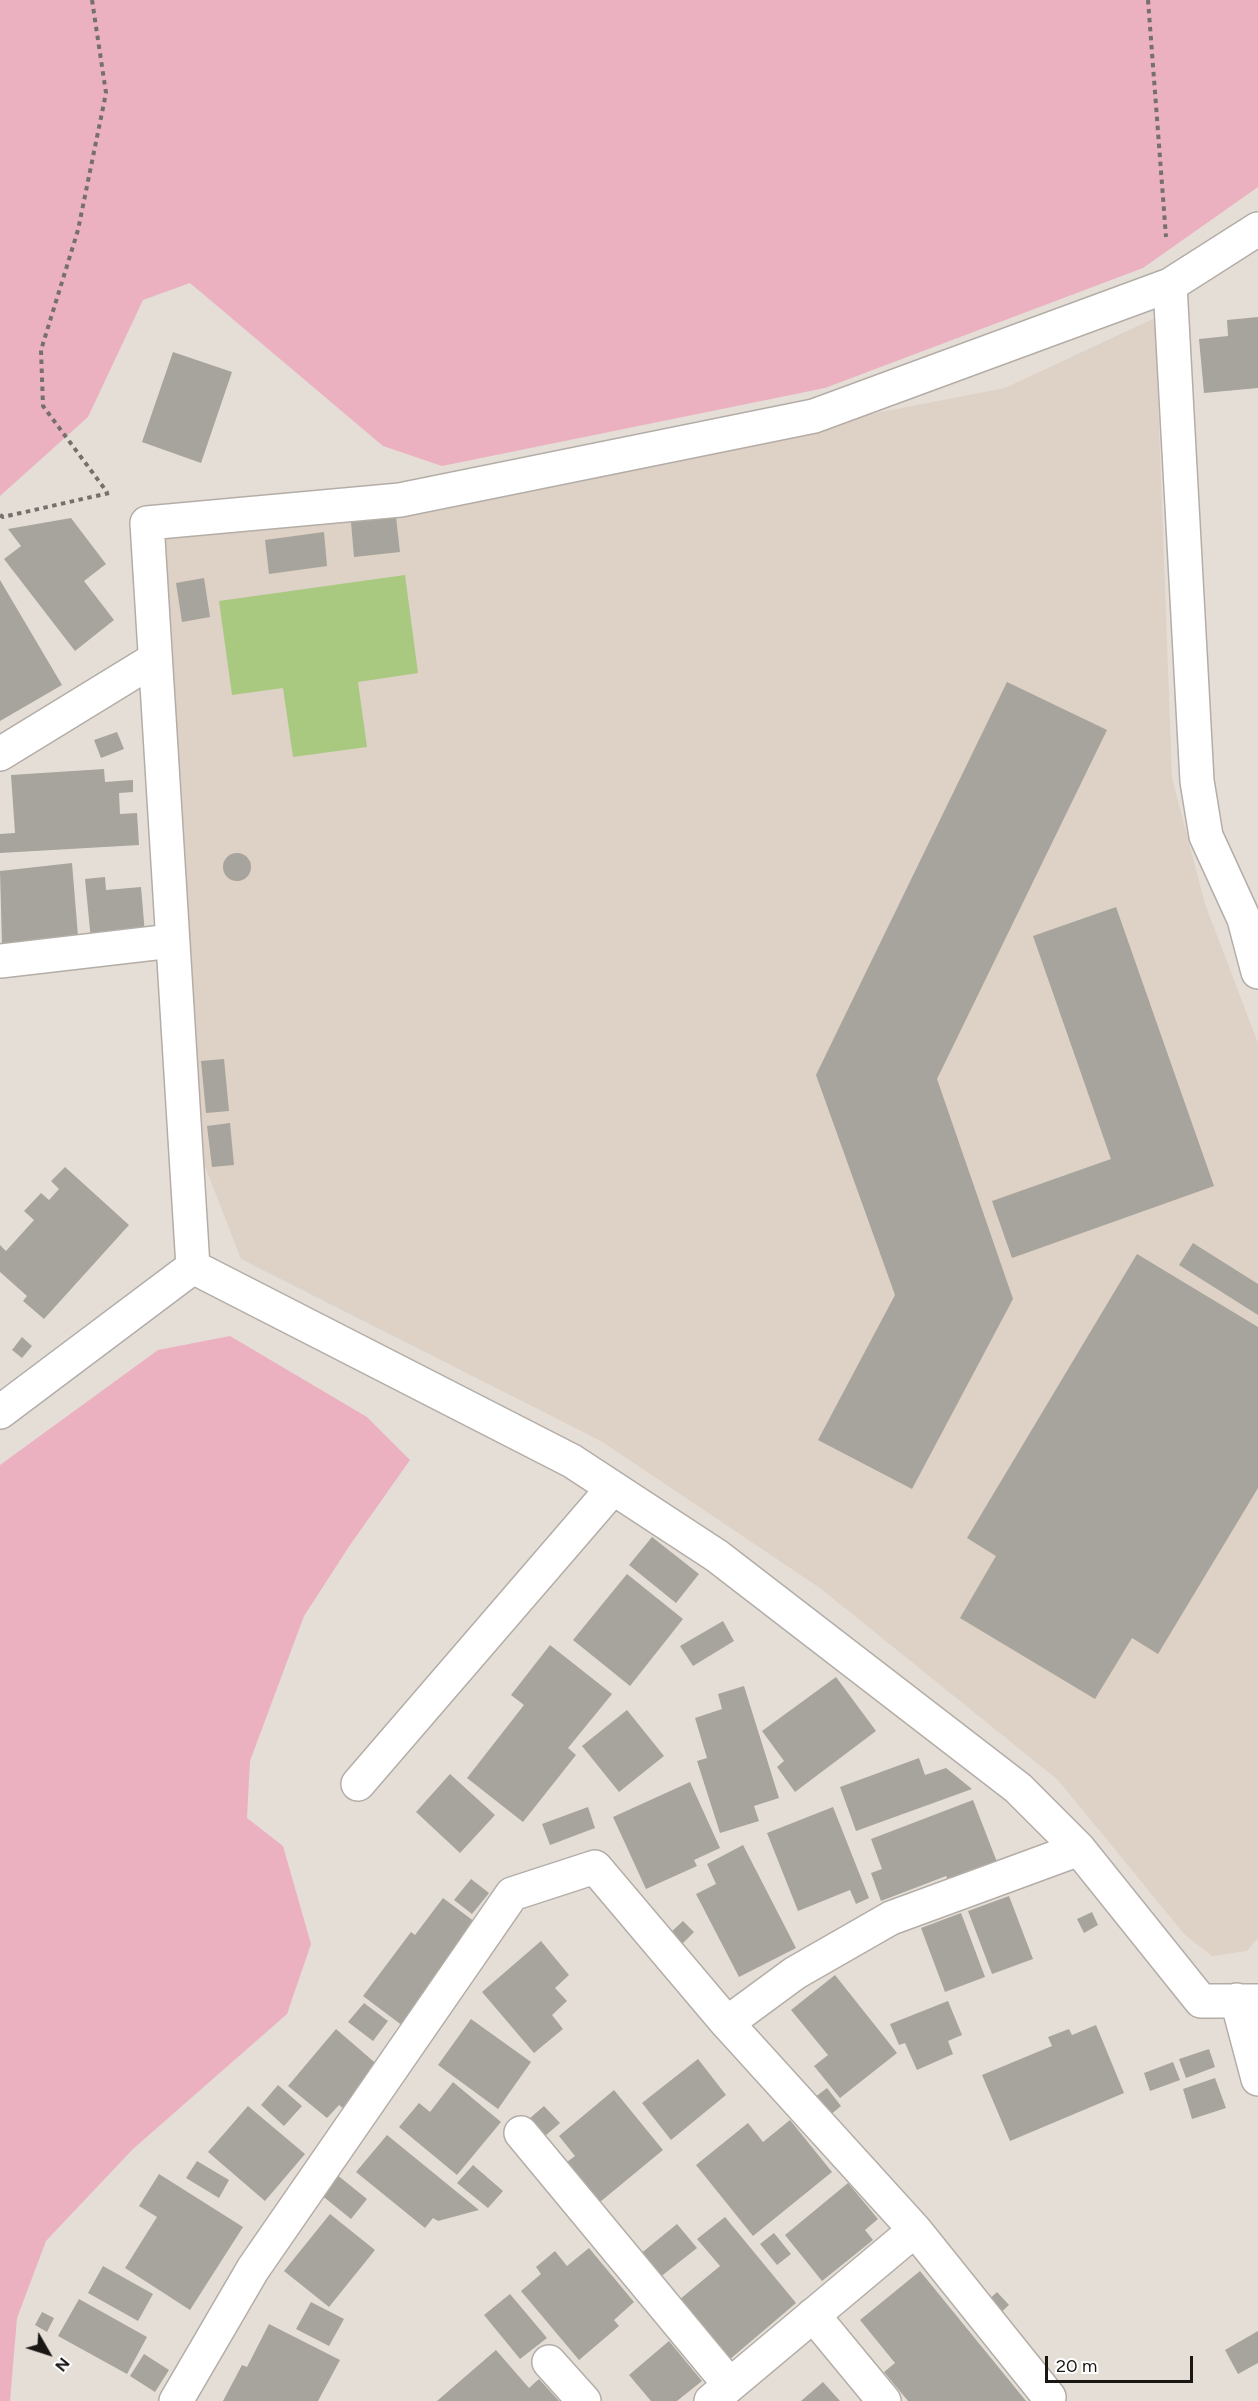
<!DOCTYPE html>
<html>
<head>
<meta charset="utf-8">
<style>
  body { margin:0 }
  #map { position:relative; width:1258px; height:2401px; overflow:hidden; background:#e5ded7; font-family:Figtree,sans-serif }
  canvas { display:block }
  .north { position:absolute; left:18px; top:2323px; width:60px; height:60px; -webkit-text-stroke:4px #fff; paint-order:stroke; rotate:129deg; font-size:16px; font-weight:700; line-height:24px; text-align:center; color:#191614 }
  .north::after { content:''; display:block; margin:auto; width:21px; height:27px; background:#191614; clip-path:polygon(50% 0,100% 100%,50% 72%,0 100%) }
  .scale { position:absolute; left:1045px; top:2356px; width:148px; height:27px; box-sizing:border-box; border:3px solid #191614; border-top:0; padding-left:8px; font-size:18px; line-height:21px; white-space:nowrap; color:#191614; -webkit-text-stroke:4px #fff; paint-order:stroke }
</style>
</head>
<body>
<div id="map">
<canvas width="1258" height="2401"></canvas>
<div class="north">N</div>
<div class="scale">20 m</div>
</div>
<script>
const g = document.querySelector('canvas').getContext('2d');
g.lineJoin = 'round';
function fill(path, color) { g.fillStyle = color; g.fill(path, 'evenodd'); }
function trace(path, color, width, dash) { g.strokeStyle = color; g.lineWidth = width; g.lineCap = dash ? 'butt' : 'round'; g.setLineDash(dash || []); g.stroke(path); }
fill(new Path2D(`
  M 1155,318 L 1172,778 L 1205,904 L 1258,1043 L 1258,1938 L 1247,1951 L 1212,1956 L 1185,1935 L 1058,1780 L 820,1588 L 601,1441 L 241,1259 L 201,1156 L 160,550 L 170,533 L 452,507 L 845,419 L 1005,388 Z`), '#ded1c5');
fill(new Path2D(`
  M 0,0 L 1258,0 L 1258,187 L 1143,268 L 825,388 L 442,466 L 383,446 L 190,283 L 143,300 L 88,417 L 0,496 Z
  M 230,1336 L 367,1417 L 410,1460 L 350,1545 L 304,1616 L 250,1761 L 247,1818 L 283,1846 L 311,1944 L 287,2014 L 133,2149 L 46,2241 L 17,2318 L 10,2401 L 0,2401 L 0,1465 L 158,1350 Z`), '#ebb1c0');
fill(new Path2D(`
  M 405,575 L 418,673 L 358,682 L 367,747 L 293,757 L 283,688 L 232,695 L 219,601 Z`), '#a9c981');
fill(new Path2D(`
  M 1258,317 L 1258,388 L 1204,393 L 1199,339 L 1228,336 L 1227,320 Z
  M 173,352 L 232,372 L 201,463 L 142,442 Z
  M 396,517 L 400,552 L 354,557 L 351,522 Z
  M 71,518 L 106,564 L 84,581 L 114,620 L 75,651 L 4,559 L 21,546 L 8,529 Z
  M 324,532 L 327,566 L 269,574 L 265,540 Z
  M 204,578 L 210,617 L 182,622 L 176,583 Z
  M 0,580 L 62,685 L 0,721 Z
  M 1007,682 L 1107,730 L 937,1079 L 1013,1299 L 912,1489 L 818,1440 L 895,1295 L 816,1075 Z
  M 117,732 L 124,749 L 101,758 L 94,740 Z
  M 104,769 L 105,782 L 133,780 L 133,792 L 119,793 L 120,814 L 137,813 L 139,845 L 0,853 L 0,834 L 15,833 L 11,775 Z
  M223 867a14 14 0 1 1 28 0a14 14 0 1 1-28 0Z
  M 72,863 L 78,936 L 2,944 L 0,871 Z
  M 105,877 L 106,890 L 141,887 L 145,934 L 91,940 L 85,879 Z
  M 1116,907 L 1214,1186 L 1012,1258 L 992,1201 L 1111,1159 L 1033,936 Z
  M 224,1059 L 229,1111 L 206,1113 L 201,1061 Z
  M 230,1123 L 234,1165 L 212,1167 L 207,1126 Z
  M 65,1167 L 129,1225 L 44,1319 L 23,1301 L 27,1296 L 0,1272 L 0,1245 L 6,1251 L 34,1220 L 24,1211 L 41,1193 L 49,1200 L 59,1189 L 51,1181 Z
  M 1193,1243 L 1258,1284 L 1258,1315 L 1179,1265 Z
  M 1137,1254 L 1258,1327 L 1258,1488 L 1158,1654 L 1132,1638 L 1095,1699 L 960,1618 L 996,1556 L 967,1538 Z
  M 22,1337 L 32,1346 L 22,1358 L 12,1350 Z
  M 652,1537 L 699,1574 L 676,1603 L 629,1565 Z
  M 627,1574 L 683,1619 L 630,1686 L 573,1640 Z
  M 723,1621 L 734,1641 L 693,1666 L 680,1646 Z
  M 550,1645 L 612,1694 L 568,1748 L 576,1755 L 523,1822 L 467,1778 L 524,1705 L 511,1695 Z
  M 836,1677 L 876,1731 L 795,1792 L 777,1767 L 784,1761 L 762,1731 Z
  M 744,1686 L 779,1798 L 754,1806 L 759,1821 L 720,1833 L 697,1761 L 707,1758 L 695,1718 L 722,1709 L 718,1694 Z
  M 627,1710 L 664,1756 L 619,1792 L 582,1746 Z
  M 919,1758 L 925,1775 L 946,1768 L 972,1789 L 856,1831 L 840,1787 Z
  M 450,1774 L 495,1815 L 460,1853 L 416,1812 Z
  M 690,1782 L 720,1848 L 694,1860 L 697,1866 L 646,1889 L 613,1817 Z
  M 973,1800 L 997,1862 L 948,1880 L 946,1876 L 881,1901 L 871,1873 L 882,1869 L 871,1839 Z
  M 588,1807 L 595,1828 L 550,1845 L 542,1824 Z
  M 833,1807 L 869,1898 L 856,1904 L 850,1890 L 798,1911 L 767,1833 Z
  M 743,1845 L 796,1948 L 739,1977 L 696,1894 L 716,1884 L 707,1864 Z
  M 471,1879 L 489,1893 L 472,1914 L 454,1900 Z
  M 1009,1896 L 1033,1959 L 992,1974 L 968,1911 Z
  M 443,1898 L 479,1925 L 403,2026 L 363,1996 L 411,1932 L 415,1935 Z
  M 1092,1912 L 1098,1925 L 1084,1933 L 1077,1919 Z
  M 961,1913 L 985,1977 L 945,1992 L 921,1928 Z
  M 683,1921 L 694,1932 L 681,1945 L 670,1933 Z
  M 541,1941 L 569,1975 L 555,1988 L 567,2001 L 552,2015 L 563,2029 L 534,2053 L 482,1992 Z
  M 835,1975 L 897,2053 L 840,2098 L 814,2066 L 828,2055 L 791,2010 Z
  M 948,2001 L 962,2035 L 948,2041 L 953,2054 L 917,2070 L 905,2043 L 899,2045 L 890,2024 Z
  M 364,2003 L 388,2021 L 373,2041 L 348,2022 Z
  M 471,2019 L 531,2062 L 498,2109 L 438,2065 Z
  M 1096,2025 L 1124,2093 L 1010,2141 L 982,2075 L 1052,2046 L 1048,2037 L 1069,2029 L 1072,2035 Z
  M 336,2029 L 380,2067 L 344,2109 L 339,2105 L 327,2118 L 288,2086 Z
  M 1209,2049 L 1215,2067 L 1186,2078 L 1179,2059 Z
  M 698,2059 L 726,2095 L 671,2140 L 642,2103 Z
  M 1173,2062 L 1180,2080 L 1150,2091 L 1144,2073 Z
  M 1215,2078 L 1226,2108 L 1192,2119 L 1183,2089 Z
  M 453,2082 L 501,2122 L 457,2175 L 399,2127 L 419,2103 L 430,2112 Z
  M 278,2085 L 302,2106 L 284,2126 L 261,2105 Z
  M 827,2088 L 841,2106 L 829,2116 L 814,2098 Z
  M 614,2090 L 663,2150 L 600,2202 L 567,2162 L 575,2156 L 559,2136 Z
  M 248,2106 L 305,2154 L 265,2201 L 208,2152 Z
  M 544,2106 L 560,2123 L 545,2136 L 529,2119 Z
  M 790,2120 L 832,2172 L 753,2236 L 696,2165 L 748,2123 L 763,2142 Z
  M 387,2135 L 479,2210 L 438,2221 L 433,2218 L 425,2228 L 356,2172 Z
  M 197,2161 L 229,2180 L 219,2198 L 186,2178 Z
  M 473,2165 L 503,2191 L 488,2208 L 457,2183 Z
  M 159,2174 L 243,2227 L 190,2310 L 125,2268 L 157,2217 L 139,2206 Z
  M 336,2174 L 367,2199 L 351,2219 L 320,2194 Z
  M 848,2183 L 878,2219 L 865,2230 L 873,2240 L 822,2281 L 785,2235 Z
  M 330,2214 L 375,2250 L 329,2307 L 284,2271 Z
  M 725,2217 L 796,2303 L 729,2360 L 679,2300 L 720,2266 L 697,2239 Z
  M 677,2224 L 697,2248 L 659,2278 L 639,2255 Z
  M 774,2233 L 791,2254 L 777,2265 L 760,2244 Z
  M 589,2248 L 634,2302 L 614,2320 L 619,2326 L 579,2360 L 521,2291 L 541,2274 L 536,2267 L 555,2251 L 567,2266 Z
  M 103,2266 L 153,2294 L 138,2321 L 88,2293 Z
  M 920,2271 L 1026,2401 L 908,2401 L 884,2372 L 895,2363 L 860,2320 Z
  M 997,2292 L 1009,2305 L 998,2315 L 986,2302 Z
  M 510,2294 L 547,2338 L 520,2359 L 484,2315 Z
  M 79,2299 L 147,2337 L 127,2374 L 58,2336 Z
  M 311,2302 L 344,2319 L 329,2346 L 296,2329 Z
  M 42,2312 L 54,2318 L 47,2332 L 35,2325 Z
  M 269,2324 L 340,2360 L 318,2401 L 223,2401 L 242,2365 L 247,2367 Z
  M 1258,2331 L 1258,2363 L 1238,2374 L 1225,2350 Z
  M 669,2341 L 702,2381 L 677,2401 L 651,2401 L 629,2375 Z
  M 496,2350 L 529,2388 L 539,2379 L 559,2401 L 437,2401 Z
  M 144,2354 L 169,2370 L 155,2392 L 130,2376 Z
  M 823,2382 L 840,2401 L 801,2401 Z`), '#a6a49c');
const minor = new Path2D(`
  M 1170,285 L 1197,781 L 1206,836 L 1244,919 L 1258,972
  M 0,754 L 155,659
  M 0,961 L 172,941
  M 193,1267 L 147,523 L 400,500 L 814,416 L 1170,285 L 1258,229
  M 193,1267 L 572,1461 L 717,1556 L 1018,1788 L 1079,1849 L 1201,2001 L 1258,2001
  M 0,1412 L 193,1267
  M 358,1784 L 613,1488
  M 1237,2000 L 1258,2079
  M 727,2023 L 795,1973 L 891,1918 L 1079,1849
  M 521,2133 L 730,2385
  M 813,2315 L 884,2401
  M 549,2362 L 584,2401
  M 176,2401 L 253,2269 L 512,1894 L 595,1867 L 727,2023 L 915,2230 L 1049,2397
  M 711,2401 L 915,2230`);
trace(minor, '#b4ada7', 36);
trace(new Path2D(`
  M 92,0 L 106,93 L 78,230 L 41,350 L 43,406 L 107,492
  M 1148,0 L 1166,237
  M 0,515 L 3,517 L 109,493`), '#75706c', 4, [4.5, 4.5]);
trace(minor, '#fff', 33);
</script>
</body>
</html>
